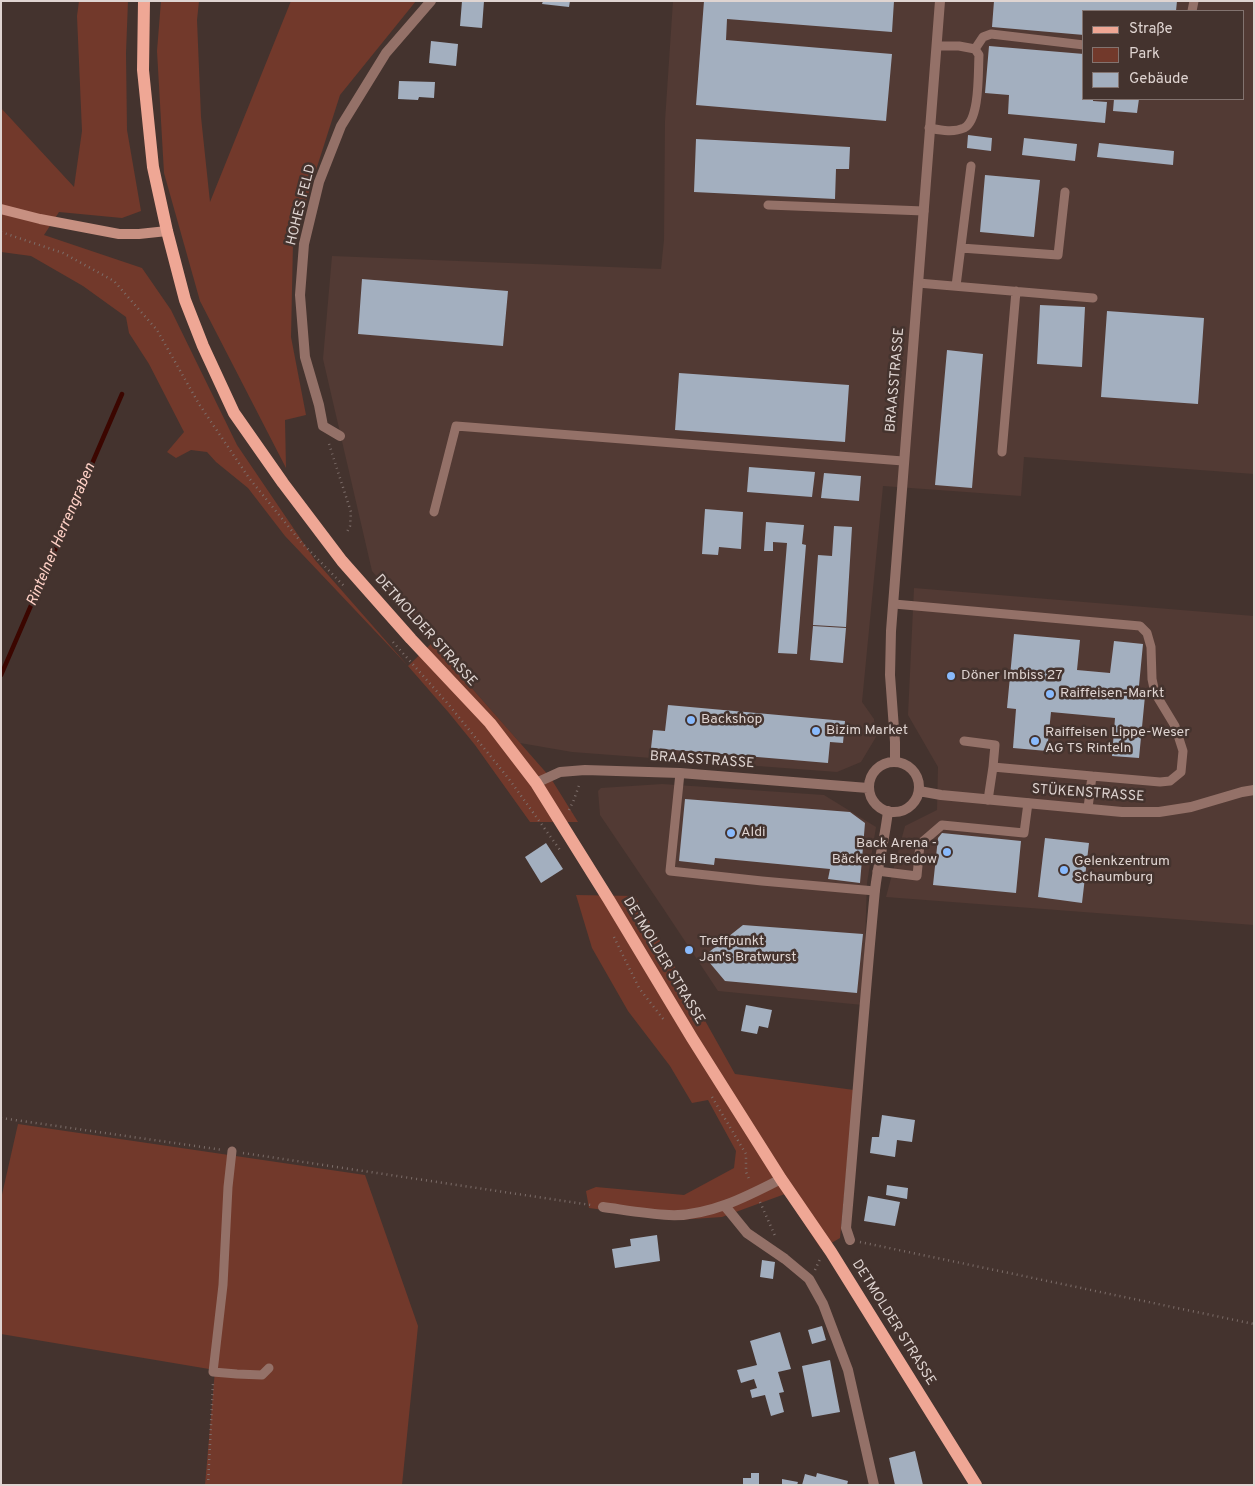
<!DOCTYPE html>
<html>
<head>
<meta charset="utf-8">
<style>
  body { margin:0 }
  #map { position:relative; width:1255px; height:1486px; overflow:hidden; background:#44332e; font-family:Overpass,sans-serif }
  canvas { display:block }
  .frame { position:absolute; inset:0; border:2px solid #dfd4d1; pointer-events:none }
  .legend { position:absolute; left:1082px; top:10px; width:162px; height:90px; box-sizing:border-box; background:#44332e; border:1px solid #82736f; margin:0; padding:6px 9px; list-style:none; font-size:15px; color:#dfd4d1 }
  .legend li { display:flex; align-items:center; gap:10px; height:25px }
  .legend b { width:25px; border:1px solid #82736f }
</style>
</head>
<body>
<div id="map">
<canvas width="1255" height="1486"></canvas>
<div class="frame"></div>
<ul class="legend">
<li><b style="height:6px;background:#efa795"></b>Straße</li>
<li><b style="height:14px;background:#72392b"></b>Park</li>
<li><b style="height:14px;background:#a3afbf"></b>Gebäude</li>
</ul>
</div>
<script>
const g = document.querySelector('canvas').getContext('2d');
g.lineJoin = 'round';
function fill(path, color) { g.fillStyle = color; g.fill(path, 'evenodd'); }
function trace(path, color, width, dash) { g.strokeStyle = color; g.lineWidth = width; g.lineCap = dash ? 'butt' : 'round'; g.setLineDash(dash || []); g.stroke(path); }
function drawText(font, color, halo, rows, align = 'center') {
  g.font = font + ' Overpass,sans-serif'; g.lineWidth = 5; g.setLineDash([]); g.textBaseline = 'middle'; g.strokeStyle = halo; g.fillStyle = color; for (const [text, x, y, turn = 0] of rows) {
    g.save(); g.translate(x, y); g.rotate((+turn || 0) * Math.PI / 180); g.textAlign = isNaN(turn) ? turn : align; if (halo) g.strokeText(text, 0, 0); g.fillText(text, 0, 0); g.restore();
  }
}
fill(new Path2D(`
  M 673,1 L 1254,1 L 1254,474 L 1024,457 L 1021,496 L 883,486 L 862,702 L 874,719 L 876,737 L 861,762 L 837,772 L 572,752 L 520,743 L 432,643 L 372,571 L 323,359 L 332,256 L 661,269 L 664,240 L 665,121 ZM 1084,11 L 1244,11 L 1244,99 L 1084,99 Z
  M 914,588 L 1254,616 L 1254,925 L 886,897 L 905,826 L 937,810 L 938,767 L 908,715 Z
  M 662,784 L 824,795 L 876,827 L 867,883 L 863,1005 L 718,991 L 663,908 L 600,815 L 598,791 L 601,788 Z`), '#523a34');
fill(new Path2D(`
  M 79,1 L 128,1 L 126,53 L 127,130 L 141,211 L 122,218 L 59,212 L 44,235 L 142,268 L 171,310 L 237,445 L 315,560 L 408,666 L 432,643 L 550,777 L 578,822 L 530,822 L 475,745 L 449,713 L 408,666 L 285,536 L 248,488 L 216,462 L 207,452 L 191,450 L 176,458 L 167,452 L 184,432 L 149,364 L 129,333 L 126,317 L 83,286 L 31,256 L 1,252 L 1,108 L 74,187 L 82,131 L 77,16 Z
  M 161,1 L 199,1 L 197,20 L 201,117 L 210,202 L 291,1 L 416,1 L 340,95 L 293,242 L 291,337 L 306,415 L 285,420 L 286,468 L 200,301 L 164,173 L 157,51 Z
  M 576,895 L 635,896 L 735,1074 L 854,1090 L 840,1238 L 821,1249 L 785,1194 L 722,1217 L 678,1220 L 589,1208 L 586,1191 L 596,1187 L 684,1195 L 734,1168 L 736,1151 L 708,1100 L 692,1103 L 670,1066 L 628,1011 L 592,948 Z
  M 18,1124 L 365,1175 L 418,1326 L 402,1485 L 205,1485 L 215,1370 L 1,1334 L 1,1199 Z`), '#72392b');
trace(new Path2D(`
  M 1,675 L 122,394`), '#3b0600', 4.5);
fill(new Path2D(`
  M 462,1 L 484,1 L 482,28 L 460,26 Z
  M 543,1 L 570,1 L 569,7 L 542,4 Z
  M 704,1 L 894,1 L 892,32 L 727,19 L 726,40 L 892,54 L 886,121 L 696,105 Z
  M 994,1 L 1177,1 L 1176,11 L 1084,11 L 1084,35 L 992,27 Z
  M 431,41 L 458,44 L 456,66 L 429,63 Z
  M 989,46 L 1084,54 L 1084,99 L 1093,99 L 1093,101 L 1107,102 L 1105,123 L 1008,114 L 1009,95 L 985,93 Z
  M 399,81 L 435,82 L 434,98 L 419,97 L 418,100 L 398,99 Z
  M 1114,99 L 1139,99 L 1137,113 L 1113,111 Z
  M 968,135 L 992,138 L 991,151 L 967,148 Z
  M 1024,138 L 1077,144 L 1075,161 L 1022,155 Z
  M 696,139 L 850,147 L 849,169 L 836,169 L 835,199 L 694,192 Z
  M 1099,143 L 1174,151 L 1173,165 L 1097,157 Z
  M 985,175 L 1040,180 L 1034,237 L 980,232 Z
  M 362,279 L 508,291 L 503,346 L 358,334 Z
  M 1040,305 L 1085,307 L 1082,367 L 1037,364 Z
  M 1107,311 L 1204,318 L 1198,404 L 1101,397 Z
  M 947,350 L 983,354 L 972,488 L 935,485 Z
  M 679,373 L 849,385 L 845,442 L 675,430 Z
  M 749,467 L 815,472 L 812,497 L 747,492 Z
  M 824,473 L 861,476 L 859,501 L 821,498 Z
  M 705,509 L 743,512 L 741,549 L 719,547 L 718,555 L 702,554 Z
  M 766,522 L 804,525 L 802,544 L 806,545 L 797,654 L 778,653 L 787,543 L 773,542 L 773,551 L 764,551 Z
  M 834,526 L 852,527 L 846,627 L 813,625 L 818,555 L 832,556 Z
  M 813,626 L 846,628 L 843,663 L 810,660 Z
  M 1014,634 L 1080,640 L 1077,670 L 1110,673 L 1114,641 L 1143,644 L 1138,696 L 1145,696 L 1139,758 L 1112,756 L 1115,718 L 1051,712 L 1047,751 L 1013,748 L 1016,709 L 1007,708 Z
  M 668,705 L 845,721 L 843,743 L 830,742 L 828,763 L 651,748 L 653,730 L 665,731 Z
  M 685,799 L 850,812 L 865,823 L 860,883 L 828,879 L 830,869 L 715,858 L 714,865 L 679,861 Z
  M 942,833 L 1021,841 L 1016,893 L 933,885 L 938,838 Z
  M 1045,838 L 1089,843 L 1082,903 L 1038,897 Z
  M 546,843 L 563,869 L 541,883 L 525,857 Z
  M 743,925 L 863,934 L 857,993 L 725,981 L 704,956 Z
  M 746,1005 L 772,1010 L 768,1028 L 759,1026 L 757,1034 L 741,1031 Z
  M 882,1115 L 915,1120 L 912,1142 L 897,1140 L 895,1157 L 870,1153 L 872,1137 L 879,1137 Z
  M 887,1185 L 908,1188 L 907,1199 L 886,1195 Z
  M 868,1196 L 900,1202 L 895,1226 L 864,1221 Z
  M 657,1235 L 660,1261 L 615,1268 L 612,1249 L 631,1246 L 630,1239 Z
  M 762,1260 L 775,1262 L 773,1279 L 760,1277 Z
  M 822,1326 L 826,1340 L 812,1344 L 808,1330 Z
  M 780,1332 L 791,1369 L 778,1372 L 784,1392 L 779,1393 L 784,1412 L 771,1416 L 765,1395 L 752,1398 L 750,1390 L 757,1388 L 754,1379 L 741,1383 L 737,1370 L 757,1365 L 750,1341 Z
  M 830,1360 L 840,1412 L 812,1417 L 802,1366 Z
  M 915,1451 L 923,1485 L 895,1485 L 889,1458 Z
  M 751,1473 L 759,1473 L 759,1485 L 743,1485 L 743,1478 L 751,1478 Z
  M 817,1473 L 848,1481 L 847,1485 L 802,1485 L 805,1474 L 816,1477 Z
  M 782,1479 L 798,1482 L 797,1485 L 782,1485 Z`), '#a3afbf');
trace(new Path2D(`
  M 1,232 L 63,253 L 114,281 L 157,330 L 199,404 L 249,478 L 301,542 L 345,587
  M 329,444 L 351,512 L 350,526 L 346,534
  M 393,642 L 449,705 L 509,779 L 560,850
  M 569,810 L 573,802 L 580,783
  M 614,937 L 639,988 L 664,1020
  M 712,1097 L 746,1154 L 746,1172 L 750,1181
  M 1,1118 L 223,1150
  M 243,1153 L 591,1205
  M 760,1202 L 776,1238
  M 860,1242 L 1254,1324
  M 815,1270 L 820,1259
  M 208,1485 L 213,1383`), '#7d6e6a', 2.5, [1, 4]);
trace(new Path2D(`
  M 1192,11 L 1194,1
  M 975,49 L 983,37 L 991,34 L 1084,45
  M 929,128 C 940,130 953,133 964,128 C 980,120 978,72 979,55 L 975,49 L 959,46 L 937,46
  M 768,205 L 924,211
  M 961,248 L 1058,255 L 1065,192
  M 918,283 L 1093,298
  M 956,286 L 971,166
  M 1002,452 L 1016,291
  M 434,512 L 456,426 L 903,461
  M 894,604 L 1140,626 L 1147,633 L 1151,647 L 1152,679 L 1155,693 L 1175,726 L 1183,751 L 1181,772 L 1170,781 L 1160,782 L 1092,776 L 1088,808
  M 964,741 L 995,745 L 993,767 L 1092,776
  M 680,773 L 670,871 L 762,881 L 875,891
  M 988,800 L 993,767
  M 877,871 L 917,876 L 920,844 L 942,825 L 1024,833 L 1028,803
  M 232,1151 L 228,1187 L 223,1285 L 213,1372 L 237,1374 L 262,1375 L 269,1368`), '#947168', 9);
trace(new Path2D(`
  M 340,436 L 323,426 L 319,405 L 305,357 L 300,295 L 304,244 L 319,182 L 341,126 L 386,53 L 431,1
  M 895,761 L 895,742 L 890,675 L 891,631 L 940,1
  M869 787a25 25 0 1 1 50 0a25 25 0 1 1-50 0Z
  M 536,783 L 560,772 L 585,770 L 680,773 L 868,788
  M 919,791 L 941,795 L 1122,812 L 1159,812 L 1191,807 L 1242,792 L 1254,790
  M 725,1206 L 747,1233 L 785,1259 L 809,1279 L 823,1304 L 848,1370 L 874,1485
  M 603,1207 C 625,1210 647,1214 669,1215 C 708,1217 748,1196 781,1179
  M 850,1240 L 846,1228 C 856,1116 864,1003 875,890 C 878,864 885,838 888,811`), '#947168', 10);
trace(new Path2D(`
  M 1,209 L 40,219 L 119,234 L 139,234 L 167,231`), '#c79081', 10);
trace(new Path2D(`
  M 144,1 L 143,70 L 153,167 L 167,231 L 185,300 L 203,346 L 234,413 L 283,483 L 342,561 L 411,639 L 490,723 L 536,783 L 609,900 L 692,1038 L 781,1179 L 831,1252 L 976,1485`), '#efa795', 12);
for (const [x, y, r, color] of [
  [951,676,5,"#89bafc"],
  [1050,694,5,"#89bafc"],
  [691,720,5,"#89bafc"],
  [816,731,5,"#89bafc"],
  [1035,741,5,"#89bafc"],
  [731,833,5,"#89bafc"],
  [947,852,5,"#89bafc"],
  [1064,870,5,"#89bafc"],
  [689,950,5,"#89bafc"]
]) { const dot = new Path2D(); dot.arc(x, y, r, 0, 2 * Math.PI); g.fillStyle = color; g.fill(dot); trace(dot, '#44332e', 2); }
drawText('14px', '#dfd4d1', '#44332e', [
  ["HOHES FELD",302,205,-76],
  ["BRAASSTRASSE",896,380,-85],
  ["DETMOLDER STRASSE",425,631,48],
  ["BRAASSTRASSE",702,761,4],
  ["STÜKENSTRASSE",1088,794,4],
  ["DETMOLDER STRASSE",663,961,59],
  ["DETMOLDER STRASSE",893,1323,58]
]);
drawText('14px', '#dfd4d1', '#44332e', [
  ["Döner Imbiss 27",961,676],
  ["Raiffeisen-Markt",1060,694],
  ["Backshop",701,720],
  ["Bizim Market",826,731],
  ["Raiffeisen Lippe-Weser",1045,733],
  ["AG TS Rinteln",1045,749],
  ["Aldi",741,833],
  ["Back Arena -",937,844,"right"],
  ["Bäckerei Bredow",937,860,"right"],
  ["Gelenkzentrum",1074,862],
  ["Schaumburg",1074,878],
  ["Treffpunkt",699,942],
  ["Jan's Bratwurst",699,958]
], 'left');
drawText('italic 15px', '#ffd1c6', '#44332e', [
  ["Rintelner Herrengraben",62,535,-67]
]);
</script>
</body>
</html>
